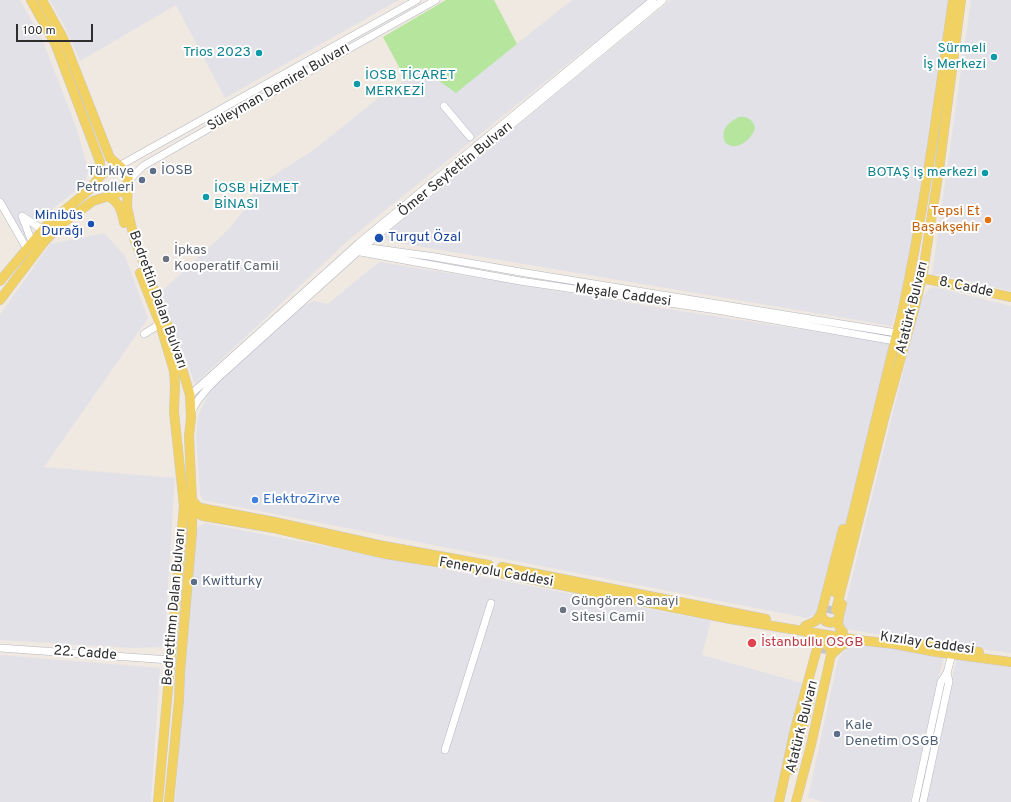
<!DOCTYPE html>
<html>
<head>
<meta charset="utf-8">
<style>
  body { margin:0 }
  #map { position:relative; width:1011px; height:802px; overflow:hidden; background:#efe9e1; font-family:Overpass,sans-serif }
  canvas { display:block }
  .scale { position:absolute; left:16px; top:24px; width:77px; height:18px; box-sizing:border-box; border:2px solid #2e2e2e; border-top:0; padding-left:5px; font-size:12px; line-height:14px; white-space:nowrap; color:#2e2e2e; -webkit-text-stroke:3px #fff; paint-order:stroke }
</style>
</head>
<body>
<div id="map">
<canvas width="1011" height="802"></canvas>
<div class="scale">100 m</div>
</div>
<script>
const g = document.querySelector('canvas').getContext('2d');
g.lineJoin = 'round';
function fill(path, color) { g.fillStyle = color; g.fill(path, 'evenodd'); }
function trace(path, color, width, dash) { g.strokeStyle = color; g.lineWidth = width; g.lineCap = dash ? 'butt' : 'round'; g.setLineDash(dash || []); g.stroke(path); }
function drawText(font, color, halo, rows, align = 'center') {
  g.font = font + ' Overpass,sans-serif'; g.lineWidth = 4; g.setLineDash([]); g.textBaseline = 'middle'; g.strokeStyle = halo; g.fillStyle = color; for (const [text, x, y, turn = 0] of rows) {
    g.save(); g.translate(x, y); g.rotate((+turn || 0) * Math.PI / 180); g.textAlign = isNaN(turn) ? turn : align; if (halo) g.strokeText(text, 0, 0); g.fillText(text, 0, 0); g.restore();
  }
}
fill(new Path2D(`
  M 0,0 L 20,0 L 42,39 L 76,127 L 88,169 L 87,177 L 81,187 L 42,217 L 21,239 L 0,200 Z
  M 50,0 L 399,0 L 225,98 L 176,5 L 80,61 L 66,29 Z
  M 572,0 L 647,0 L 352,237 L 195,384 L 161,292 L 229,229 L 247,206 L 256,187 L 315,149 L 391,88 L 406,80 L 421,68 L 456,92 Z
  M 671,0 L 948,0 L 911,259 L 892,326 L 387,241 L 384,234 Z
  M 971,0 L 1011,0 L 1011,291 L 938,274 L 932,275 Z
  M 104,233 L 125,256 L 148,318 L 44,467 L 175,478 L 164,647 L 132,648 L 0,640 L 0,315 L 50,244 Z
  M 380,262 L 668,309 L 890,343 L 826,604 L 819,612 L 807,618 L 203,500 L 200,494 L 196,436 L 198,417 L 207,396 L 216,384 L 303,306 L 314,301 L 328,304 L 359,278 Z
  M 934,287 L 1011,306 L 1011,653 L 910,640 L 847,629 L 841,626 L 841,622 L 921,299 L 929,289 Z
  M 205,523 L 711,621 L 702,655 L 809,685 L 780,802 L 175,802 L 196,532 L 198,527 Z
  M 857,639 L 944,655 L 910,802 L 824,802 L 808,798 L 838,659 L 847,647 Z
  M 0,655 L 160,668 L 151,802 L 0,802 Z
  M 957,658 L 1011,666 L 1011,802 L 922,802 Z`), '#e3e1e8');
fill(new Path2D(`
  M 446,0 L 494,0 L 517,44 L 456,93 L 421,68 L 406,80 L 383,37 Z
  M 739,117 C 748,116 753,120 755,128 C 752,140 735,153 725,142 C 720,129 729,122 739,117 Z`), '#b6e59e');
trace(new Path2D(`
  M 821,653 L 831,606`), '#c8c4bd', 9, [9, 4.5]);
const minor = new Path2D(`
  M 444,106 L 470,137
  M 119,166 L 417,0
  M 129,184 L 131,178 L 143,166 L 343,52 L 436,0
  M 0,202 L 27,249
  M 22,216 L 32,242
  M 22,216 L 43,230
  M 361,245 L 363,247 L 435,257 L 526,273 L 897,333
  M 355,251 L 520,281 L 717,310 L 895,341
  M 144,334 L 160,324
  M 190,395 L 359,243 L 653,0
  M 191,413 C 197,398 209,386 221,375 L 363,247 L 663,0
  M 0,648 L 170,660
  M 445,750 L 491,603
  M 915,802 L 941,682 L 947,673 L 952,654
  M 923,802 L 949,681 L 947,673`);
const major = new Path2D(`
  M 31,0 L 55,43 L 100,162 L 98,177
  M 42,0 L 63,38 L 110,158 L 122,168 L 128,177 L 127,207 L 134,238 L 174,342 L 190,395 L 191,418 L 189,436 L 192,500 L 192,532 L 180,673 L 179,700 L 169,802
  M 107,196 C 119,201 122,211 124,223
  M 140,273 L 160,324 L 174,371 L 175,385 L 174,412 L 184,506 L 158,802
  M 922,278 L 1011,297
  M 0,281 L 47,225 L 89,190 L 102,174 L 119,166
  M 0,300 L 44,242 L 60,225 L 93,201 L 121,192 L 129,184
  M 192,500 L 197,506 L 201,508 L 275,522 L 379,545 L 489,565
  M 184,506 L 195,512 L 203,516 L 273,528 L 385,554 L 480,569 L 730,619 L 858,640 L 894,644 L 936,652 L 1011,662
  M 502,567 L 766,619
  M 834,592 L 903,308 C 925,207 938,103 953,0
  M 842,604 C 840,615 834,624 843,632
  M 836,610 L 885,415 L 913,314 L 922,278 L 939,170 L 961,0
  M 821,614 C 823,621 828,624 835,622 L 839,618
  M 805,626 L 816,621 L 821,614 L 843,529
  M 923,644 L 979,652
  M 831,655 L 842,645 L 855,641
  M 792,770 L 810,699
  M 779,802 L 795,729 L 818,645 L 812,636 L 806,632
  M 796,802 L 811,745 L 831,655 L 831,650 L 826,644 L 822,644 L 818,645`);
trace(minor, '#b4b7c1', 8);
trace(major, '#c9c9c9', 10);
trace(minor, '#fff', 7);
trace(major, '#f2d163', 9);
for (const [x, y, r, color] of [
  [259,53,4,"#0f9aa8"],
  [994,57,4,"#0f9aa8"],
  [357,84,4,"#0f9aa8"],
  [153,171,4,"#5c6f8a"],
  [985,173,4,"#0f9aa8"],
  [142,180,4,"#5c6f8a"],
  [206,197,4,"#0f9aa8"],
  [988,220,4,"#e8710a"],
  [91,224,4,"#1a4fb4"],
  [379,238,5,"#1a4fb4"],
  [166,259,4,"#6b7280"],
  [255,500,4,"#3f7fe0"],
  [194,582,4,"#5c6f8a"],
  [563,610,4,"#6b7280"],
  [752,643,5,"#e0444e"],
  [837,734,4,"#5c6f8a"]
]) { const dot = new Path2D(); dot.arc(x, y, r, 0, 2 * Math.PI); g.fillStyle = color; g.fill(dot); trace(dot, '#fff', 1.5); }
drawText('14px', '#0d838f', '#fff', [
  ["Sürmeli",986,49],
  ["İş Merkezi",986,65],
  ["Trios 2023",251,53],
  ["İOSB TİCARET",365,76,"left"],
  ["MERKEZİ",365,92,"left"],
  ["BOTAŞ iş merkezi",977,173],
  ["İOSB HİZMET",214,189,"left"],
  ["BİNASI",214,205,"left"]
], 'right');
drawText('14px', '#2e2e2e', '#fff', [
  ["Süleyman Demirel Bulvarı",279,88,-30],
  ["Ömer Seyfettin Bulvarı",456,170,-39],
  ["8. Cadde",966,288,12],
  ["Meşale Caddesi",623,296,8],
  ["Bedrettin Dalan Bulvarı",157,300,70],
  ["Atatürk Bulvarı",913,308,-76],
  ["Feneryolu Caddesi",496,573,10],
  ["Bedrettimn Dalan Bulvarı",175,607,-85],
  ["Kızılay Caddesi",927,644,8],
  ["22. Cadde",85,654,4],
  ["Atatürk Bulvarı",803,727,-76]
]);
drawText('14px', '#4e5e75', '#fff', [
  ["İOSB",161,171],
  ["Türkiye",134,172,"right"],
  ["Petrolleri",134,188,"right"],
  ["Kwitturky",202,582],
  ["Kale",845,726],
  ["Denetim OSGB",845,742]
], 'left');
drawText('14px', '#c56008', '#fff', [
  ["Tepsi Et",980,212],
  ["Başakşehir",980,228]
], 'right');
drawText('14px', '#164399', '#fff', [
  ["Minibüs",83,216],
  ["Durağı",83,232],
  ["Turgut Özal",388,238,"left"]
], 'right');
drawText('14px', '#5b616d', '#fff', [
  ["İpkas",174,251],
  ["Kooperatif Camii",174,267],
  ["Güngören Sanayi",571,602],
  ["Sitesi Camii",571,618]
], 'left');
drawText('14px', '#366cbe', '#fff', [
  ["ElektroZirve",263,500]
], 'left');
drawText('14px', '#be3a42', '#fff', [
  ["İstanbullu OSGB",761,643]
], 'left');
</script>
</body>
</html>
